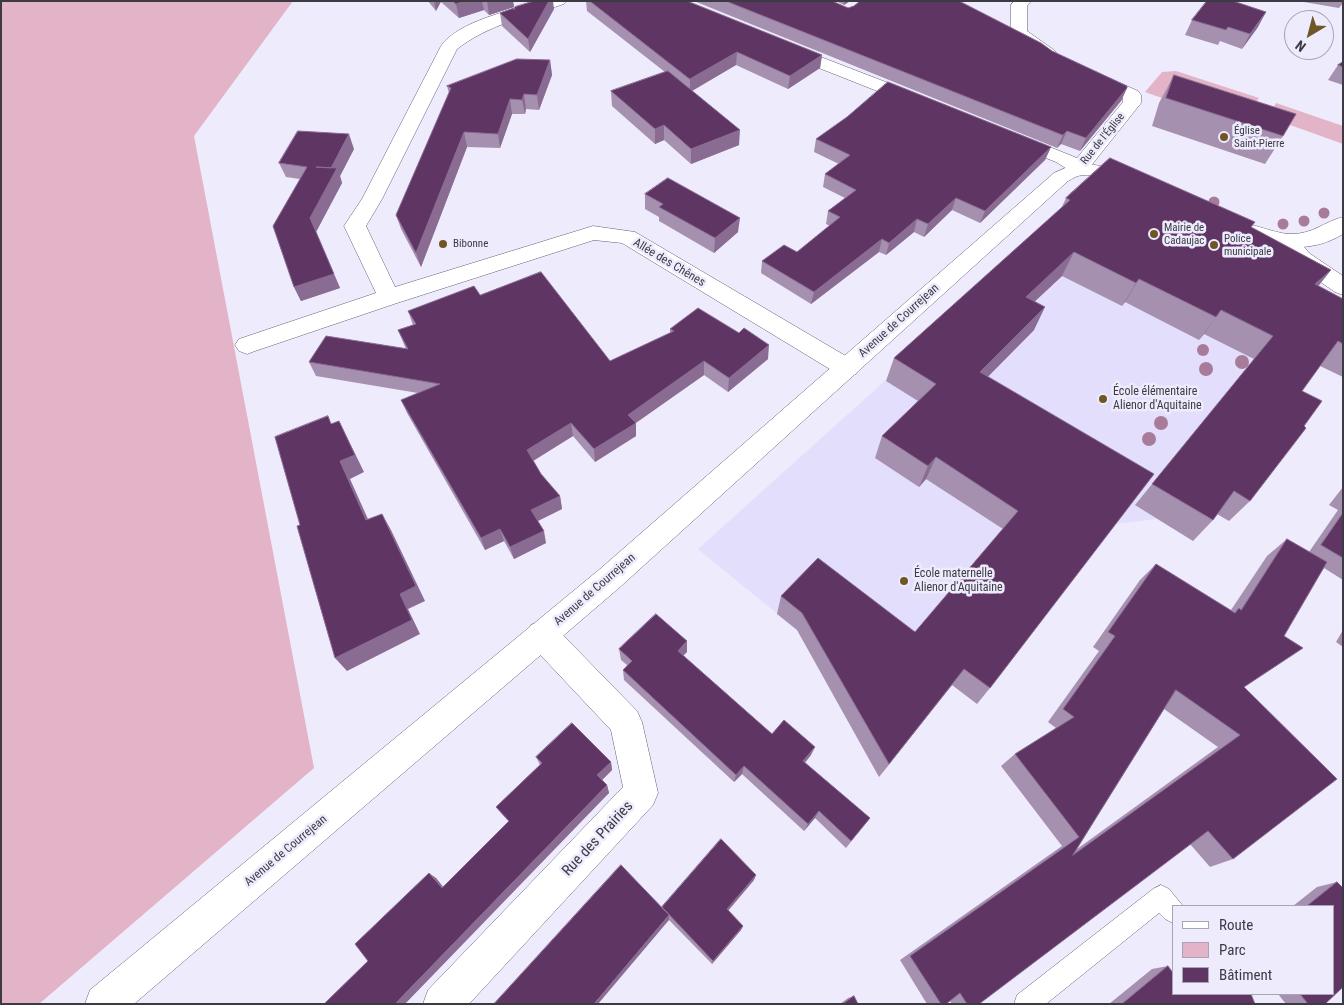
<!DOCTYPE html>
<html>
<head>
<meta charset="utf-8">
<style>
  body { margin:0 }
  #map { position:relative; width:1344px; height:1005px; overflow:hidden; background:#eeebfd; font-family:"Roboto Condensed",sans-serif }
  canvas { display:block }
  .frame { position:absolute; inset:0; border:2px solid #3c3b43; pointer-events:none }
  .legend { position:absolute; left:1172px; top:905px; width:162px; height:90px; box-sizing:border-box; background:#eeebfd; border:1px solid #a7a5b3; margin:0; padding:6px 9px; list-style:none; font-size:15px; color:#3c3b43 }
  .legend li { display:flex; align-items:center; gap:10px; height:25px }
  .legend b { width:25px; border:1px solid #a7a5b3 }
  .north { position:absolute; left:1284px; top:10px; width:50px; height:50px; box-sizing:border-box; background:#eeebfd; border:1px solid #a7a5b3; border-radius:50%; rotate:217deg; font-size:14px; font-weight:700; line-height:20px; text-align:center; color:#3c3b43 }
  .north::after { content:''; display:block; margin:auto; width:18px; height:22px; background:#6e5626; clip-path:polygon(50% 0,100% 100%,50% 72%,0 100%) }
</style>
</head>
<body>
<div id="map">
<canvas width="1344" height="1005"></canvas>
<div class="frame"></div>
<ul class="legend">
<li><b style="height:6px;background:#fff"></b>Route</li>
<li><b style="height:14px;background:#e3b4c7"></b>Parc</li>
<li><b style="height:14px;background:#5f3564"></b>Bâtiment</li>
</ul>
<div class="north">N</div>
</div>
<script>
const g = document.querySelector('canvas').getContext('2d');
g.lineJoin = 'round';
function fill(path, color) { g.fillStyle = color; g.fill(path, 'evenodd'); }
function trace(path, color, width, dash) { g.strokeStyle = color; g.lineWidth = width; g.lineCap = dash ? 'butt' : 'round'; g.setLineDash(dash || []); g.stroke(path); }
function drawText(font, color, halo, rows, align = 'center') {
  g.font = font + ' "Roboto Condensed",sans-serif'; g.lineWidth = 5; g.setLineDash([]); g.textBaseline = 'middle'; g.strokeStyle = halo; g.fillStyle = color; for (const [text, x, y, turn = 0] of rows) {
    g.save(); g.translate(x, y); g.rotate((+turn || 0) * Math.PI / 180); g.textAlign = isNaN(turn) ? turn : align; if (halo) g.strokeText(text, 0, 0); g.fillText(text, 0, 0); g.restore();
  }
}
fill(new Path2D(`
  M 1046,236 L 1308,375 L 1281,413 L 1297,422 L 1227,520 L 1213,512 L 1193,541 L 1157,519 L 1114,524 L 977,704 L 952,685 L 879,777 L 797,630 L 698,549 Z`), '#e3defb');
fill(new Path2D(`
  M 1,1 L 293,1 L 194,136 L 314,768 L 39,1004 L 1,1004 Z
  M 1176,71 L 1259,98 L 1250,111 L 1162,98 L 1145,92 L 1162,72 Z
  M 1276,103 L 1343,126 L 1343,144 L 1268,117 Z`), '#e3b4c7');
const lane = new Path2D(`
  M 1161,885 L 1169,889 L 1183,906 L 1173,906 L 1173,923 L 1165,919 L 1159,913 L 1046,1004 L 1014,1004 L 1017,995 L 1153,889 Z`);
const street = new Path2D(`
  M 541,1 L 566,1 L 564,4 C 527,16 488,25 457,49 L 382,199 L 366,226 L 395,287 L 593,226 L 635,232 L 856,362 L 859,368 L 856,374 L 847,377 L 838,374 L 622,243 L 594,240 L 397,303 L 255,351 L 247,354 L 239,351 L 235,345 L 239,339 L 376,293 L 344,226 L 362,199 L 441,46 C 458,21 513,10 541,1 Z
  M 1014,1 L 1031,1 L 1027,6 L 1027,31 L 1054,50 L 1057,54 L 1054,58 C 1039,61 1025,45 1013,37 L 1011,33 L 1011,5 Z
  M 787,44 L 922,96 L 925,100 L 922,104 L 916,106 L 910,104 L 781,53 L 778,49 L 781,45 Z
  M 1093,71 L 1138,91 L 1141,95 L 1141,103 L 1086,172 L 1079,174 L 1072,172 L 1056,162 L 1008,143 L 1005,139 L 1008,135 L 1015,133 L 1077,158 L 1123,102 L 1123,98 L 1087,80 L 1084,76 L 1087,72 Z
  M 1288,235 L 1296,237 L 1309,253 L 1343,276 L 1343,295 L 1335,292 L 1293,263 L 1277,242 L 1280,237 Z
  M 542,621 L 553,625 L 637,711 L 642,722 L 658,793 L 653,805 L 469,1004 L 423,1004 L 428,990 L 623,787 L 611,730 L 531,645 L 527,635 L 531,625 Z`);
const secondary = new Path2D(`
  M 1079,162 C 1094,165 1131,170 1139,183 L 1136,187 C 1117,192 1102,174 1083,175 C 1078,175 1072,179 1068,181 L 620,587 L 134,1004 L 85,1004 L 90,990 L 600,569 L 1054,173 Z
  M 1343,217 L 1343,234 C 1308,256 1267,247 1230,233 L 1227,228 L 1230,223 C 1246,219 1272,234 1291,234 C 1314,234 1323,222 1343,217 Z`);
trace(lane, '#636073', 1);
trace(street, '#636073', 1);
trace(secondary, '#636073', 1);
fill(lane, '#fff');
fill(street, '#fff');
fill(secondary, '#fff');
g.fillStyle = '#a97b9b';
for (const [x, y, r] of [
  [1214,202,5.5],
  [1324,213,5.5],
  [1304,221,5.5],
  [1283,224,5.5],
  [1203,350,6],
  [1242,362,7],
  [1206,369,7],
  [1161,423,7],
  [1149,439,7]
]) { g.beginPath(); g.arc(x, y, r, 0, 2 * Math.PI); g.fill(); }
fill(new Path2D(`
  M 428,1 L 513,1 L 514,7 L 489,15 L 484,10 L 459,18 L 441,2 L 436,11 Z
  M 586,1 L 687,1 L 822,55 L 820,68 L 788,89 L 736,65 L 692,91 L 739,145 L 691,164 L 664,140 L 655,144 L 612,106 L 611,91 L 665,72 L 587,11 Z
  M 694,1 L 832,1 L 848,8 L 1052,51 L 1127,88 L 1121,101 L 1080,151 L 1061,144 L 1057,148 Z
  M 836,1 L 850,1 L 844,5 Z
  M 1298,1 L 1343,1 L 1343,3 L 1339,8 Z
  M 554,9 L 530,52 L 502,26 L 500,13 L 514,10 Z
  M 1192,20 L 1258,27 L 1242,49 L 1220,41 L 1218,45 L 1185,35 Z
  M 550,60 L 552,75 L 539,110 L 526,109 L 525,114 L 512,114 L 500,148 L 467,147 L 421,267 L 401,229 L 396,215 L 449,93 L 447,86 Z
  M 1343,62 L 1343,85 L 1328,80 L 1338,65 Z
  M 1174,75 L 1283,136 L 1265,164 L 1152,126 L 1159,103 Z
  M 816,139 L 1051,147 L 1045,160 L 980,223 L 952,210 L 924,237 L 914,232 L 886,255 L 879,252 L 811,304 L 761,273 L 762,261 L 797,252 L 830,226 L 826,224 L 828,211 L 845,198 L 823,187 L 825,174 L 839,164 L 814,152 Z
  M 354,149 L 340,176 L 342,183 L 316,232 L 340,288 L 301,301 L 294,287 L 300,179 L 286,177 L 279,163 Z
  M 645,194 L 738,232 L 714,253 L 659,221 L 659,217 L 645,209 Z
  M 1066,198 L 1251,227 L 1331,270 L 1318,286 L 1343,299 L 1343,377 L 1320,366 L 1302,391 L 1250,501 L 1229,521 L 1217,514 L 1213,520 L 1193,541 L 1135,505 L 1254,359 L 1204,334 L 1199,340 L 1125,302 L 1122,306 L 1062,276 L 1035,301 L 1034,330 L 987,377 L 1154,474 L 990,688 L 977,704 L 952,685 L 879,777 L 797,630 L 777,614 L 781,596 L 915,632 L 1003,529 L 926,479 L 919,487 L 875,458 L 882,436 L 918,401 L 886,381 L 894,358 L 1061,209 Z
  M 480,295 L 610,361 L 670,333 L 670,329 L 768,359 L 728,392 L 704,375 L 636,423 L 636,436 L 595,462 L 573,436 L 533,460 L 541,474 L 560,496 L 562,509 L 537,521 L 546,543 L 514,559 L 504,541 L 485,550 L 407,413 L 401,400 L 418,393 L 316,376 L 309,362 L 406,349 L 398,330 L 413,325 L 408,311 Z
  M 1343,487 L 1343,580 L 1324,568 L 1244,687 L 1233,859 L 1210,867 L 1190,844 L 979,1004 L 952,1004 L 950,1001 L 946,1004 L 927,1004 L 900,960 L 1062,846 L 1001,766 L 1015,754 L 1056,728 L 1048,722 L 1099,651 L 1093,647 L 1140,580 L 1156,564 L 1231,610 L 1267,556 L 1287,539 L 1309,552 L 1338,510 L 1329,505 ZM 1164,709 L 1218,747 L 1077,849 Z
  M 1343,630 L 1343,647 L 1336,642 Z
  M 619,649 L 687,652 L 683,655 L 772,734 L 811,755 L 805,763 L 870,818 L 846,848 L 815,818 L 804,831 L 742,774 L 734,782 L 624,680 L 623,670 L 627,665 L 621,660 Z
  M 536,757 L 611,762 L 612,770 L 602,780 L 607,785 L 609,793 L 368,961 L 436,878 L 443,887 L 509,822 L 496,807 L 540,765 Z
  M 754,880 L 728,911 L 743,926 L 741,930 L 712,964 L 669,920 L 662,908 Z
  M 1337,882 L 1343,888 L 1343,987 L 1325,1004 L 1286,1004 L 1278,994 L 1333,994 L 1333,906 L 1293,906 L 1317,887 Z
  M 1168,966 L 1173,994 L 1255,1004 L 1109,1004 L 1152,969 Z
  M 854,996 L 858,1004 L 840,1004 L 848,998 Z`), '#a690b0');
fill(new Path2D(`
  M 434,1 L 441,1 L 436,11 Z
  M 464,1 L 482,1 L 484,10 L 459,18 L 456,4 Z
  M 487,1 L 513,1 L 514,7 L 489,15 Z
  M 549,1 L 553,1 L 554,9 L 530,52 L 528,39 Z
  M 844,1 L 850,1 L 844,5 Z
  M 1266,12 L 1258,27 L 1242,49 L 1250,34 Z
  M 737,52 L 736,65 L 690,92 L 690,79 Z
  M 822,55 L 820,68 L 788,89 L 790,76 Z
  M 550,60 L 552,75 L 539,110 L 537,95 Z
  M 1127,88 L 1121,101 L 1080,151 L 1086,138 Z
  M 524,94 L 526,109 L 525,114 L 522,100 Z
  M 510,99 L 512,114 L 500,148 L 498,134 Z
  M 664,125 L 664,140 L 655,144 L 655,129 Z
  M 740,130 L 739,145 L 691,164 L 691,149 Z
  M 1067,131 L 1061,144 L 1057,148 L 1063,135 Z
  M 464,132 L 467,147 L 421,267 L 416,253 Z
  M 349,134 L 354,149 L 340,176 L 342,183 L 316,232 L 340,288 L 301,301 L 294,287 L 310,218 L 331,168 Z
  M 1051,147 L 1045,160 L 980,223 L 985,211 Z
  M 956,198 L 952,210 L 924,237 L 928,224 Z
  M 740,218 L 738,232 L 714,253 L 715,238 Z
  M 917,219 L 914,232 L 886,255 L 889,243 Z
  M 882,239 L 879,252 L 811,304 L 814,292 Z
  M 1074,252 L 1062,276 L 1015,320 L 1026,297 Z
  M 1331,270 L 1312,294 L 1315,284 Z
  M 1139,279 L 1125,302 L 1122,306 L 1136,283 Z
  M 1045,307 L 1034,330 L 970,395 L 980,372 Z
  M 1221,310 L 1204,334 L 1199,340 L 1216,317 Z
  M 769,345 L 768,359 L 728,392 L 729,378 Z
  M 704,361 L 704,375 L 634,424 L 636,423 L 636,436 L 595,462 L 594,449 L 628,415 Z
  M 339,421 L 364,472 L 350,479 L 376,537 L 366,520 L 340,461 Z
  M 571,423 L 573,436 L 530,463 L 527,450 Z
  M 936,457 L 926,479 L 919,487 L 928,466 Z
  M 560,496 L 562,509 L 534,523 L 531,510 Z
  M 382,514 L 391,530 L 425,601 L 408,609 L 420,634 L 347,671 L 335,658 L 400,594 Z
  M 500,529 L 504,541 L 485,550 L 481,538 Z
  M 544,531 L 546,543 L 514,559 L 510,547 Z
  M 687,641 L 687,652 L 678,661 L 678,651 Z
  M 964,669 L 952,685 L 879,777 L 889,764 Z
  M 815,747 L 811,755 L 799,769 L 803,761 Z
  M 611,762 L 612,770 L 599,783 L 597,775 Z
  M 744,766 L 742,774 L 734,782 L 736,775 Z
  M 607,785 L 609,793 L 405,1004 L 395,1004 Z
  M 819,811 L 815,818 L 804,831 L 808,824 Z
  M 429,873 L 436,878 L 448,893 L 442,888 Z
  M 756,875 L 754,880 L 725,914 L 727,909 Z
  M 669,915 L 669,920 L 598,1004 L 594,1004 Z
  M 743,926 L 741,930 L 712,964 L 713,961 Z`), '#8a6c92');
const building = new Path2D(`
  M 453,1 L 464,1 L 456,4 Z
  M 534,1 L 549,1 L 528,39 L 500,13 L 514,8 L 514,10 L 515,7 Z
  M 590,1 L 687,1 L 822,55 L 790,76 L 737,52 L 690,79 Z
  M 726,1 L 832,1 L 848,8 L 854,6 L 860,1 L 959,1 L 1041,43 L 1052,51 L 1127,86 L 1127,88 L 1086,138 L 1067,131 L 1063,135 Z
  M 1207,1 L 1233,1 L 1266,12 L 1250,34 L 1228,27 L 1226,30 L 1192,20 Z
  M 517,59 L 550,60 L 537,95 L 524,94 L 522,100 L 510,99 L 498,134 L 464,132 L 416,253 L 396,215 L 451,88 L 447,86 Z
  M 1343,62 L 1343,67 L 1338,65 Z
  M 668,71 L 740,130 L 691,149 L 664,125 L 655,129 L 611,91 Z
  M 1174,75 L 1296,114 L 1283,136 L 1166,98 Z
  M 888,82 L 1051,147 L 985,211 L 956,198 L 928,224 L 917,219 L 889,243 L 882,239 L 814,292 L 762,261 L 784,245 L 797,252 L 840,217 L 828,211 L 856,190 L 825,174 L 850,155 L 816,139 L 847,117 Z
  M 298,131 L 349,134 L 331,168 L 316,167 L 337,168 L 310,218 L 334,274 L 294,287 L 273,226 L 307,167 L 279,163 Z
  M 1110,158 L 1255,222 L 1251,227 L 1331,270 L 1315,284 L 1343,299 L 1343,344 L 1338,341 L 1302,391 L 1322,401 L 1304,426 L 1306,428 L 1250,501 L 1234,491 L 1213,520 L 1152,484 L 1273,336 L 1221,310 L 1216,317 L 1139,279 L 1136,283 L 1074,252 L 1026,297 L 1045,307 L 980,372 L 1154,474 L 990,688 L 964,669 L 889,764 L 802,613 L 781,596 L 818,558 L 915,632 L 1018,511 L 936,457 L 928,466 L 882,436 L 936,384 L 894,358 L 1070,200 L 1066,198 Z
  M 668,178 L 740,218 L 715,238 L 659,207 L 663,204 L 645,194 Z
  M 541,272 L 610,361 L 674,331 L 670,329 L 698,308 L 739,333 L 744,328 L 769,345 L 729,378 L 704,361 L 628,415 L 636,423 L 594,449 L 571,423 L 527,450 L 541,474 L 560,496 L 531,510 L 544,531 L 510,547 L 500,529 L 481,538 L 401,400 L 440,384 L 309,362 L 326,336 L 408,349 L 398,330 L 416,324 L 408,311 L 474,286 L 480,295 Z
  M 328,416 L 331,424 L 339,421 L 355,455 L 340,461 L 366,520 L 382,514 L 416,586 L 400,594 L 412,620 L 335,658 L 297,526 L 300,525 L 275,437 Z
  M 1343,513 L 1343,558 L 1321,545 Z
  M 1287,539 L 1327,562 L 1284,636 L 1303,648 L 1244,687 L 1337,779 L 1233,859 L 1208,831 L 979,1004 L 967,1004 L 960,993 L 946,1004 L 941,1004 L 910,956 L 1079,837 L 1015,754 L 1074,717 L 1063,709 L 1115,636 L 1108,632 L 1156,564 L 1235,613 L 1239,608 L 1241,610 ZM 1176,690 L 1240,735 L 1073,855 Z
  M 656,614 L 687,641 L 678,651 L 772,734 L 784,720 L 815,747 L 803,761 L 870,818 L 851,841 L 819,811 L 808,824 L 744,766 L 736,775 L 623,670 L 632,661 L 619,649 Z
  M 572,723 L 611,762 L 597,775 L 607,785 L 395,1004 L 324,1004 L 368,961 L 355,944 L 429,873 L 442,888 L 509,821 L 496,807 L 542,763 L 536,757 Z
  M 721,839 L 756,875 L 727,909 L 743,926 L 713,961 L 662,907 Z
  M 621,865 L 669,915 L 594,1004 L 494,1004 Z
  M 1337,882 L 1343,888 L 1343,987 L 1325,1004 L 1308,1004 L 1300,994 L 1333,994 L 1333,906 L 1307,906 Z
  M 1168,966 L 1173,973 L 1173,994 L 1251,994 L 1255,1004 L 1122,1004 Z
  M 854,996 L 858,1004 L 843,1004 Z`);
fill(building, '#5f3564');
trace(building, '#8a6c92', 1);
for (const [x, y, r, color] of [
  [1224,137,5,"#6e5626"],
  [1154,234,5,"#6e5626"],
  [443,244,5,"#6e5626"],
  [1214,245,5,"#6e5626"],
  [1103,399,5,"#6e5626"],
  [904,581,5,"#6e5626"]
]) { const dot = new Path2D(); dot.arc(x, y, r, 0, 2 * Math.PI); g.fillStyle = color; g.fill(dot); trace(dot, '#eeebfd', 2); }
drawText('11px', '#3c3b43', '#eeebfd', [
  ["Église",1234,131],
  ["Saint-Pierre",1234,144],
  ["Mairie de",1164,228],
  ["Cadaujac",1164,241],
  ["Police",1224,239],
  ["municipale",1224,252],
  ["Bibonne",453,244]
], 'left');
drawText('11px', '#3c3b43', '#eeebfd', [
  ["Rue de l'Église",1103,139,-51]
]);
drawText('12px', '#3c3b43', '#eeebfd', [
  ["Allée des Chênes",669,263,31],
  ["Avenue de Courrejean",899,321,-42],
  ["Avenue de Courrejean",595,590,-41],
  ["Avenue de Courrejean",286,851,-40]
]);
drawText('12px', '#3c3b43', '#eeebfd', [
  ["École élémentaire",1113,392],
  ["Alienor d'Aquitaine",1113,406],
  ["École maternelle",914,574],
  ["Alienor d'Aquitaine",914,588]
], 'left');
drawText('15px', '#3c3b43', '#eeebfd', [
  ["Rue des Prairies",598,839,-47]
]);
</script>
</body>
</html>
